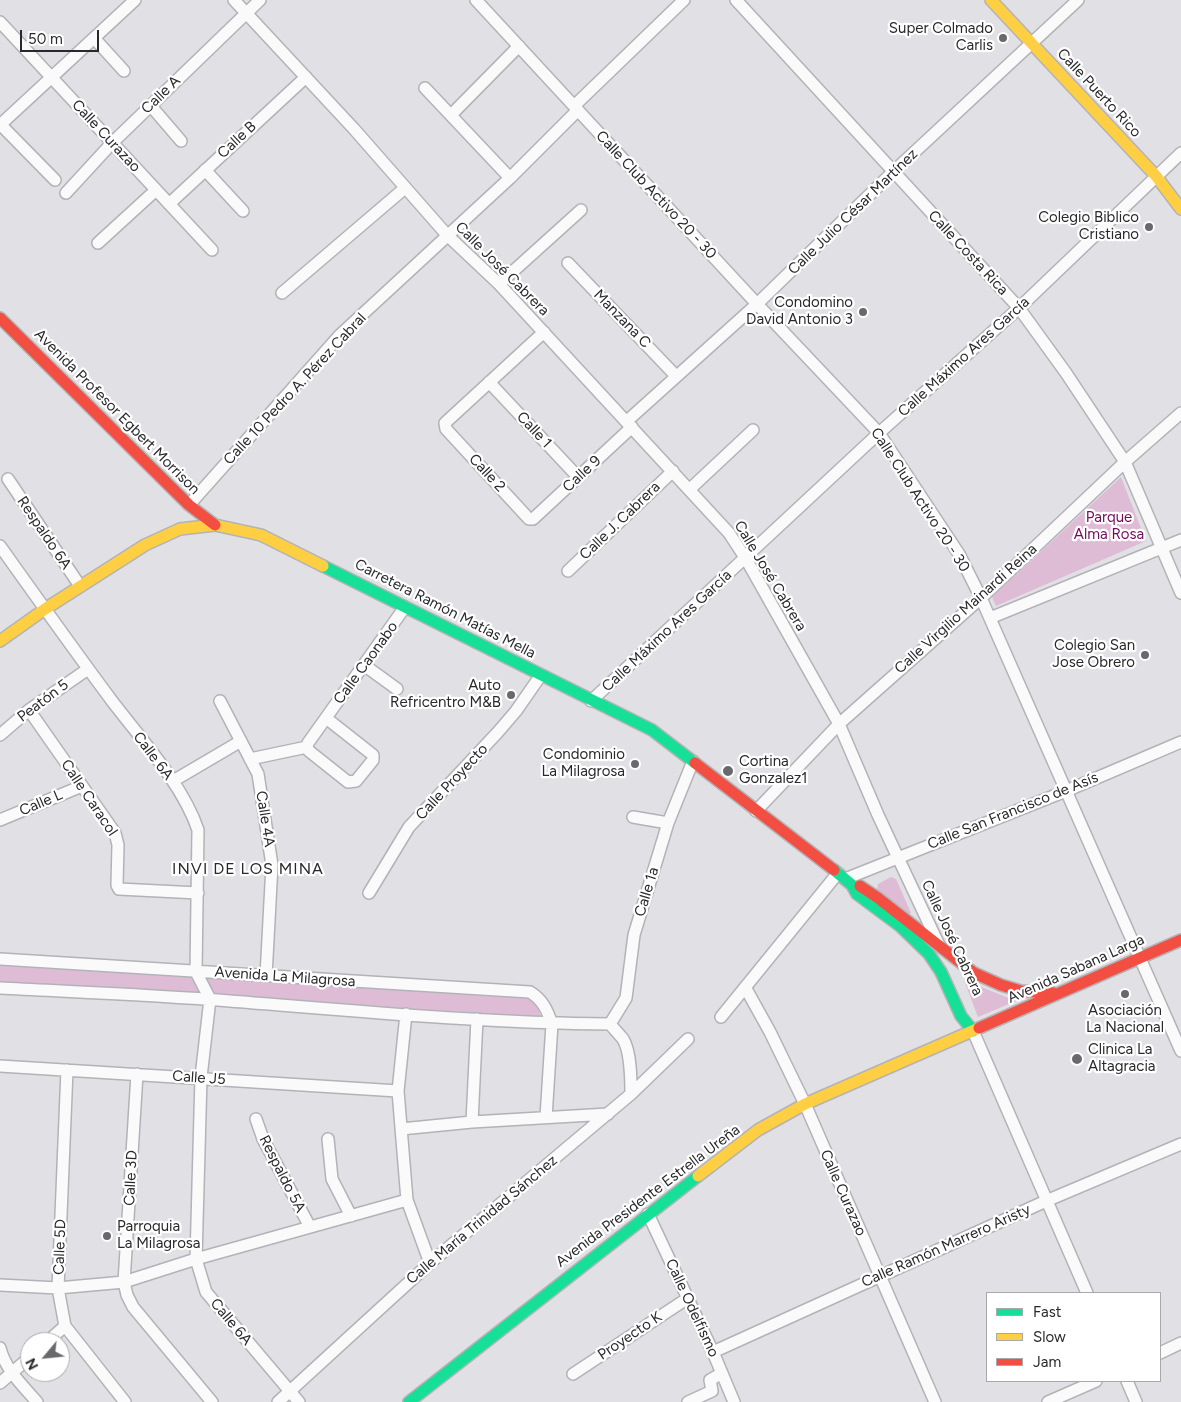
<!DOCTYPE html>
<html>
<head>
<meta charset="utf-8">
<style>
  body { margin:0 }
  #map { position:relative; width:1181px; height:1402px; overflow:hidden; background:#e0e0e5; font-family:Figtree,sans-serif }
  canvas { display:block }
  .legend { position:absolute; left:986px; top:1292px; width:175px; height:90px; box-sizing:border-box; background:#fff; border:1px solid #a9a9ab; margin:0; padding:6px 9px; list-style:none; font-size:15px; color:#29292c }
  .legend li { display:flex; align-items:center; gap:10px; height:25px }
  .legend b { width:25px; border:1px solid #a9a9ab }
  .north { position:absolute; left:20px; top:1332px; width:50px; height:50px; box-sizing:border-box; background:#fff; border:1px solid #a9a9ab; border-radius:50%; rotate:242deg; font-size:14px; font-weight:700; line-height:20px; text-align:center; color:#29292c }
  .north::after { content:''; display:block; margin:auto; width:18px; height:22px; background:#69696d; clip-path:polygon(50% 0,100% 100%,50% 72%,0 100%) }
  .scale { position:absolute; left:20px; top:30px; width:79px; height:22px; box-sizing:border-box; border:2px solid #29292c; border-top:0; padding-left:6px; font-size:15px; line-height:18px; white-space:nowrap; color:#29292c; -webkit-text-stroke:4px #fff; paint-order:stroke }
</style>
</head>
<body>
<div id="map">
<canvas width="1181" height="1402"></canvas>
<ul class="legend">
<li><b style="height:6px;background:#16e098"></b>Fast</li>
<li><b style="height:6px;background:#ffcf43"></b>Slow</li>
<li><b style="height:6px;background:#f24e42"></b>Jam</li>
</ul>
<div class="north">N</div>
<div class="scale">50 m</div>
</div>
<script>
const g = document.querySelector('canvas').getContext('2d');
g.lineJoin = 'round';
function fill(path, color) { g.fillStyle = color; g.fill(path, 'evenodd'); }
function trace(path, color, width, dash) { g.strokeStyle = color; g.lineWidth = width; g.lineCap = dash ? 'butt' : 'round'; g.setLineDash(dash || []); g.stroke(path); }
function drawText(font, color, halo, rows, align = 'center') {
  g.font = font + ' Figtree,sans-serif'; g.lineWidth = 4.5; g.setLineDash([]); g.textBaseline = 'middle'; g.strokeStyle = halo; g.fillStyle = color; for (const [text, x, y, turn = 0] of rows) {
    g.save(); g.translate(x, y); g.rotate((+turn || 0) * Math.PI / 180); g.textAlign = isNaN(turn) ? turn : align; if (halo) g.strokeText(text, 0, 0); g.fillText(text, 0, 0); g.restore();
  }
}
fill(new Path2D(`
  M 1121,477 L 1146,541 L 996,606 L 992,597 Z
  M 891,877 L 896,879 L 911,913 L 908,915 L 877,891 L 878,884 Z
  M 0,965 L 529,998 L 538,1005 L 540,1017 L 0,982 Z
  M 964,980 L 1016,1001 L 978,1017 Z`), '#dfbcd6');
const street = new Path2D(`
  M 234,0 L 354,129 L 447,235 L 499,284 L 729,533 L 746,559 L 839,724 L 878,815 L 938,943
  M 476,0 L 757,304 L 879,433 L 959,554 L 981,598 L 1181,1051
  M 736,0 L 1019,308 L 1066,373 L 1125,462 L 1181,593
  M 0,22 L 212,250
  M 94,38 L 124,71
  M 425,88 L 510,178
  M 151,106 L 181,141
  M 574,106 L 684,0
  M 451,115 L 519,46
  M 0,124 L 55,180
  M 0,125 L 135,0
  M 205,170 L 243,211
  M 66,193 L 112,143 L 260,0
  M 169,204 L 306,77
  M 98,243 L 156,190
  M 568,263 L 676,376
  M 499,284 L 581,210
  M 282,293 L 405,188
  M 544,332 L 445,423 L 446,429 L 529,519 L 533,519 L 632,427
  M 489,382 L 578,477
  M 627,421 L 757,304 L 893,172 L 1078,0
  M 8,479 L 80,586
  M 690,489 L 753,430
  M 189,505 L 340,335 L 510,178 L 578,110
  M 0,546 C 37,598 74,650 112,701 C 141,739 183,785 198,830 L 196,972 L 210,999 L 201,1077 L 196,1259 L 206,1292 L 299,1402
  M 568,571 L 673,471
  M 990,618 L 1181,540
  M 364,665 L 397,689
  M 220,701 L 258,774 L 272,865 L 266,976
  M 591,701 L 879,433 L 1019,308 L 1181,153
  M 29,710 L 115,833 L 118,845 L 117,885 L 119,889 L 198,893
  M 326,718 L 373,755 L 373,760 L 356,781 L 348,782 L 309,751 L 307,747 L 308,743 L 405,607
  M 0,735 L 29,710 L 88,669
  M 250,759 L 307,747
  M 173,781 L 241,741
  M 756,811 L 839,724 L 981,598 L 1125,462 L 1181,413
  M 633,817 L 668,823
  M 0,820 L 82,786
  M 845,879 L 1066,791 L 1181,742
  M 369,893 L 409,827 L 498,732 L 516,711 L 541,675
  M 0,959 L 530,992 C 543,1000 547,1010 552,1024 L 546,1117
  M 745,987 L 770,1032 L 805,1104 L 935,1402
  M 0,988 C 77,992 153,995 230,1001 C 356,1011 483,1023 610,1024
  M 406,1014 L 398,1091 L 407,1200 L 430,1263
  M 721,1017 L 838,873
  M 610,1024 L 626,998 L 634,935 L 668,823 L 693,761
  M 610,1024 C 614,1029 619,1034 623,1039 C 631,1052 631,1079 631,1094
  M 973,1031 L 1087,1293
  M 0,1066 L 398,1091
  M 67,1070 L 58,1288 L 65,1326 L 125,1402
  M 137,1074 L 124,1282 L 127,1295 L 133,1307 L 212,1402
  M 256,1119 L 263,1139 L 310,1227
  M 472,1122 L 477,1019
  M 401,1129 L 472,1122 L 608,1114
  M 328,1139 L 332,1179 L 351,1216
  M 648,1214 L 713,1352 L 734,1402
  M 0,1285 L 58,1288 L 124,1282 L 196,1259 L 407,1200
  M 47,1342 L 65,1326
  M 0,1348 C 5,1369 23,1386 37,1402
  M 713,1352 L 1046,1201 L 1181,1144
  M 1160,1353 L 1181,1343
  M 573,1374 L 688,1298
  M 1127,1381 L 1136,1402
  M 0,1383 L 30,1357
  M 278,1402 L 430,1263 L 631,1094 L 688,1039
  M 688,1402 L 712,1391 L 710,1380 L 722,1373
  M 1048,1402 L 1096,1381`);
const fast = new Path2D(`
  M 323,566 L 652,730 L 695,763
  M 834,870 L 852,885 L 857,894 L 900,926 L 929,954 L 941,972 L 961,1016 L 973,1031
  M 409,1402 L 698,1176`);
const slow = new Path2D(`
  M 991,0 L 1156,176 L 1181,209
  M 0,641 L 45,609 L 145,545 L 180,529 L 215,525 L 261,535 L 323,566
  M 698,1176 L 758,1130 L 805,1104 L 979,1028`);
const jam = new Path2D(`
  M 0,318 L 189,505 L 215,525
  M 695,763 L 834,870
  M 860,886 L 878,898 L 974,973 L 1001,985 L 1021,991 L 1053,993
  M 979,1028 L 1181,940`);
trace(street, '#b3b3b7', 14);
trace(fast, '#b3b3b7', 14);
trace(slow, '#b3b3b7', 14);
trace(jam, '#b3b3b7', 14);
trace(street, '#fafafb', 11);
trace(fast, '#16e098', 11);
trace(slow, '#ffcf43', 11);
trace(jam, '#f24e42', 11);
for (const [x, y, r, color] of [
  [1003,38,5,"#69696d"],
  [1149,227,5,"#69696d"],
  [863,312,5,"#69696d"],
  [1145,655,5,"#69696d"],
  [511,695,5,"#69696d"],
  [635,764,5,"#69696d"],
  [728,771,6,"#69696d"],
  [1125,994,5,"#69696d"],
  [1077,1059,6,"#69696d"],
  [107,1236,5,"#69696d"]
]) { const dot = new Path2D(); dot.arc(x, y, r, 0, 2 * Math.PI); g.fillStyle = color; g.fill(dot); trace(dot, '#fff', 2); }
drawText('15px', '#29292c', '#fff', [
  ["Super Colmado",993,29],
  ["Carlis",993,46],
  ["Colegio Biblico",1139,218],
  ["Cristiano",1139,235],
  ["Condomino",853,303],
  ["David Antonio 3",853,320],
  ["Colegio San",1135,646],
  ["Jose Obrero",1135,663],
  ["Auto",501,686],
  ["Refricentro M&B",501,703],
  ["Condominio",625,755],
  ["La Milagrosa",625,772],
  ["Cortina",739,762,"left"],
  ["Gonzalez1",739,779,"left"],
  ["Asociación",1125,1011,"center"],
  ["La Nacional",1125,1028,"center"],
  ["Clinica La",1088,1050,"left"],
  ["Altagracia",1088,1067,"left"],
  ["Parroquia",117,1227,"left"],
  ["La Milagrosa",117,1244,"left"]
], 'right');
drawText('15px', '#29292c', '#fff', [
  ["Calle Puerto Rico",1099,93,47],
  ["Calle A",161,95,-44],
  ["Calle Curazao",106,136,47],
  ["Calle B",237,140,-43],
  ["Calle Club Activo 20 - 30",656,195,47],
  ["Calle Julio César Martínez",853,212,-44],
  ["Calle Costa Rica",968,253,47],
  ["Calle José Cabrera",502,269,45],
  ["Manzana C",622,319,46],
  ["Calle Máximo Ares García",964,357,-42],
  ["Calle 10 Pedro A. Pérez Cabral",295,389,-47],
  ["Avenida Profesor Egbert Morrison",117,412,45],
  ["Calle 1",534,430,47],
  ["Calle 2",487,473,47],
  ["Calle 9",582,474,-43],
  ["Calle Club Activo 20 - 30",920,500,57],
  ["Calle J. Cabrera",620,521,-44],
  ["Respaldo 6A",44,533,56],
  ["Calle José Cabrera",770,576,59],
  ["Carretera Ramón Matías Mella",445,609,27],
  ["Calle Virgilio Mainardi Reina",966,609,-42],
  ["Calle Máximo Ares García",667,631,-43],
  ["Calle Caonabo",366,663,-54],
  ["Peatón 5",43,701,-37],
  ["Calle 6A",153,756,53],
  ["Calle Proyecto",452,782,-47],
  ["Calle Caracol",89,798,56],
  ["Calle L",41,803,-23],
  ["Calle San Francisco de Asís",1013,811,-22],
  ["Calle 4A",265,819,81],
  ["Calle 1a",647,892,-73],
  ["Calle José Cabrera",952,938,65],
  ["Avenida Sabana Larga",1076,969,-24],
  ["Avenida La Milagrosa",285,977,4],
  ["Calle J5",199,1078,4],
  ["Respaldo 5A",282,1174,63],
  ["Calle 3D",131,1178,-87],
  ["Calle Curazao",843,1193,66],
  ["Avenida Presidente Estrella Ureña",648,1196,-37],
  ["Calle María Trinidad Sánchez",482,1220,-40],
  ["Calle Ramón Marrero Aristy",946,1246,-24],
  ["Calle 5D",60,1247,-88],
  ["Calle Odelfismo",692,1308,65],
  ["Calle 6A",231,1322,50],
  ["Proyecto K",630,1336,-34]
]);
drawText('15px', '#750b5e', '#fff', [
  ["Parque",1109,518],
  ["Alma Rosa",1109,535]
]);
g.letterSpacing = '1px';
drawText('16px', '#29292c', '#fff', [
  ["INVI DE LOS MINA",248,869]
]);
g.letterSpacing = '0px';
</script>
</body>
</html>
